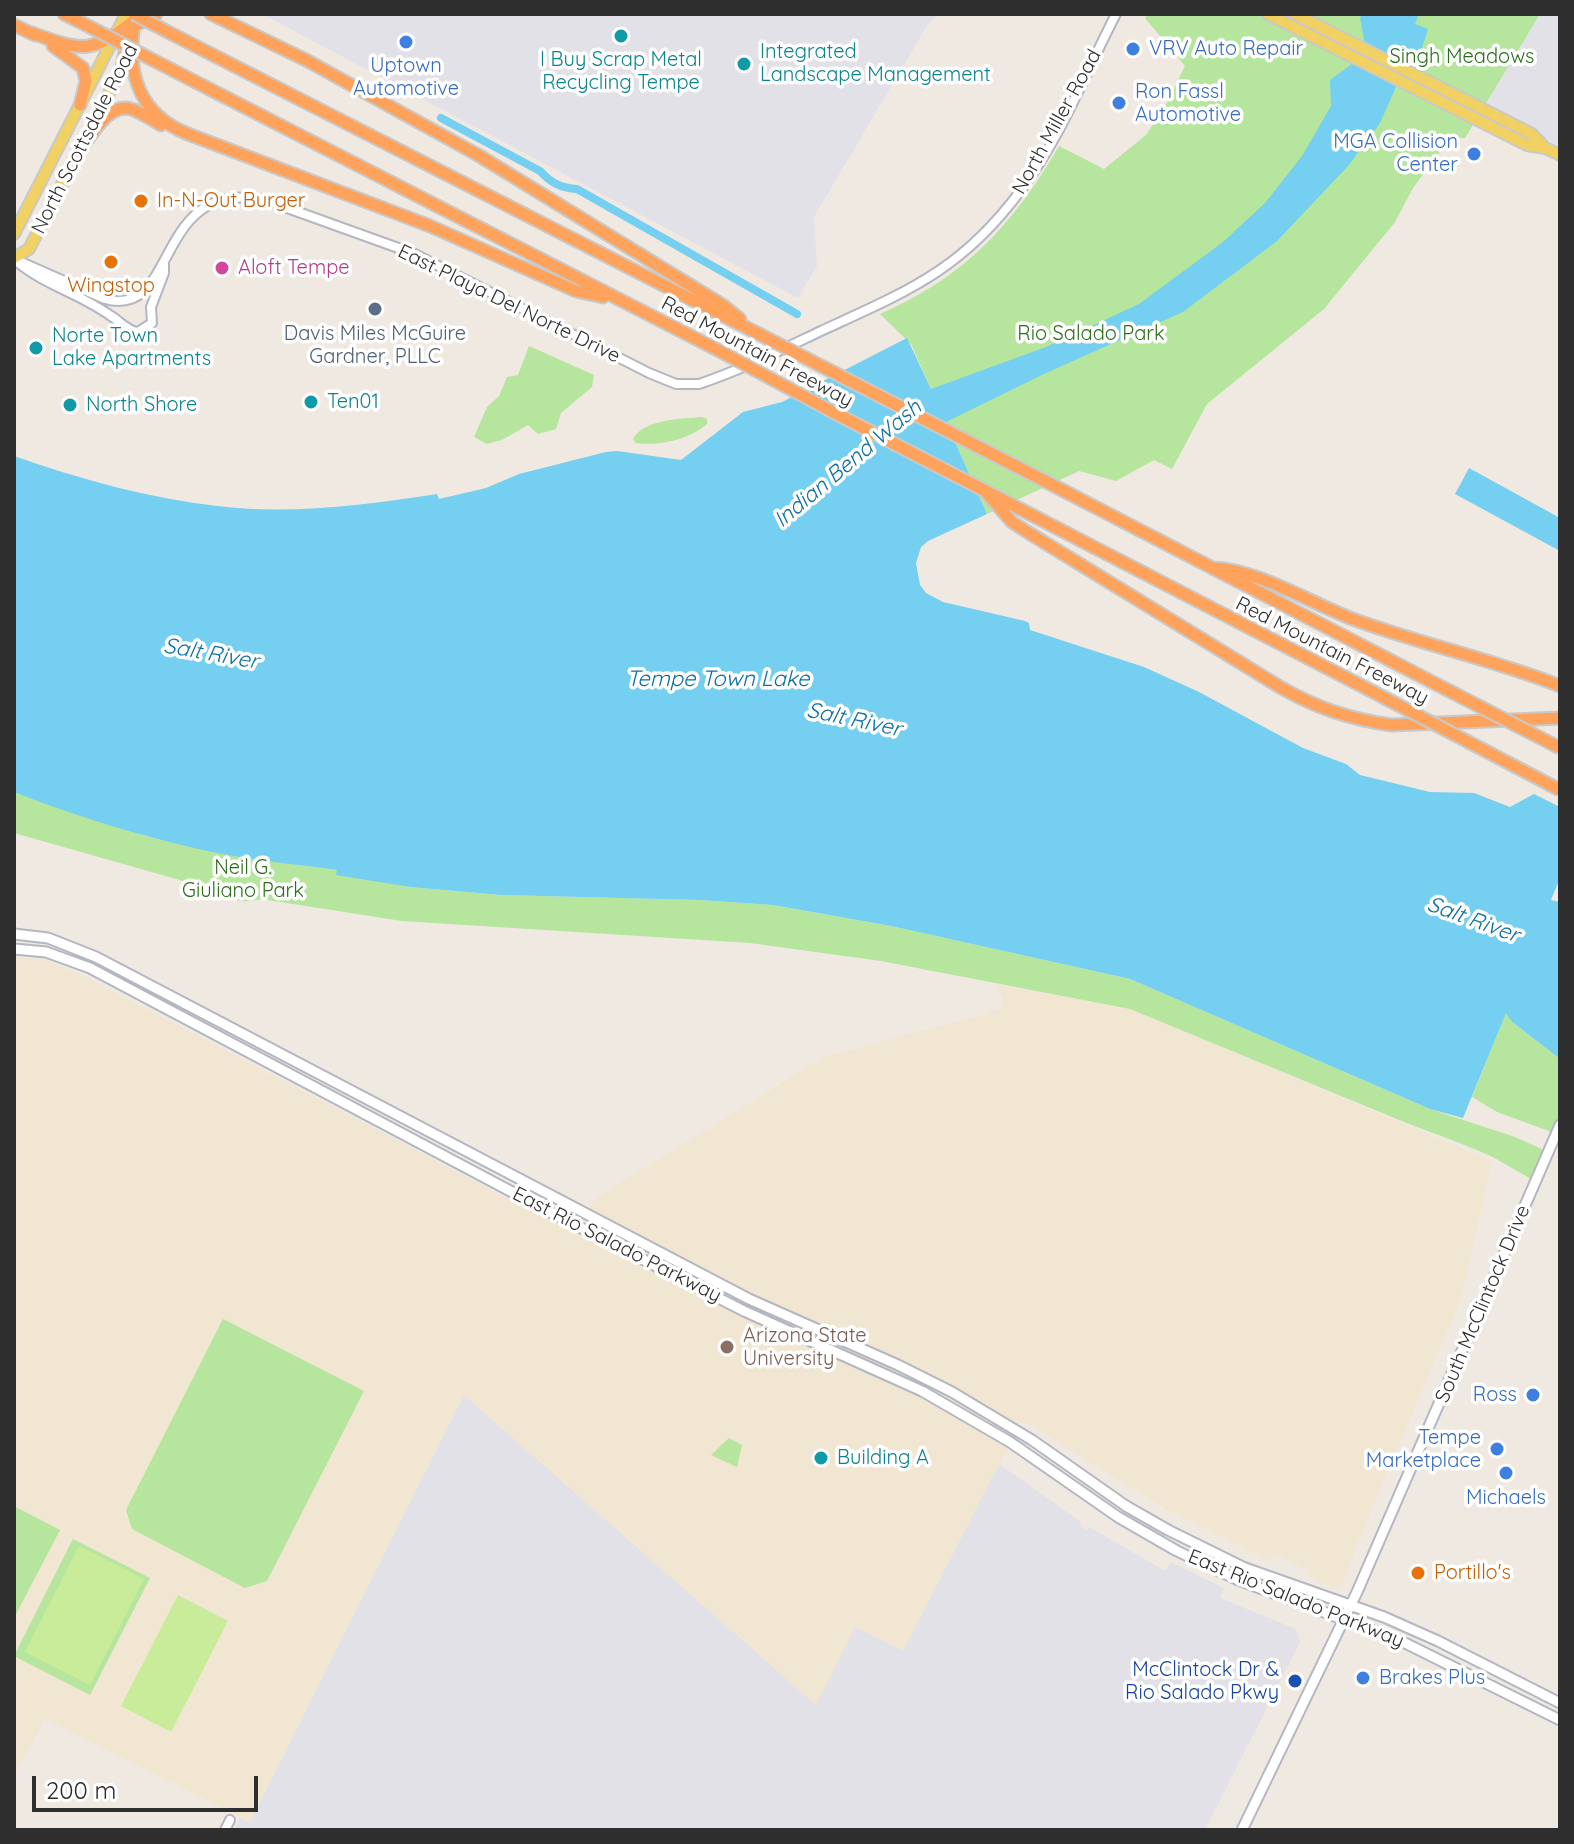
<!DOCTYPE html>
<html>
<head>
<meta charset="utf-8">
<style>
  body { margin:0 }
  #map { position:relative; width:1574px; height:1844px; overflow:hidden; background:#efe9e1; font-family:Quicksand,sans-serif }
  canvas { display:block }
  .frame { position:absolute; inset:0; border:16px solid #2e2e2e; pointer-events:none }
  .scale { position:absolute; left:32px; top:1776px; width:226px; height:36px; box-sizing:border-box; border:4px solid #2e2e2e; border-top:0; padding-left:10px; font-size:24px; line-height:28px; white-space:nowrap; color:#2e2e2e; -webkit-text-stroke:6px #fff; paint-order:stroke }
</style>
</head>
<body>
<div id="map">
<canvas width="1574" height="1844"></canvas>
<div class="frame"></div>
<div class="scale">200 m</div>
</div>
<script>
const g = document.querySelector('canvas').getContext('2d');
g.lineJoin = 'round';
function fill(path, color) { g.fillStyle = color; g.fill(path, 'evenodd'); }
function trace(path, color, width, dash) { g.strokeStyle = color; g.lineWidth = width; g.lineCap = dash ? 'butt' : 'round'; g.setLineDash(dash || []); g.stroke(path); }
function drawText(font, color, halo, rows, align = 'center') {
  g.font = font + ' Quicksand,sans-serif'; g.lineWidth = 7; g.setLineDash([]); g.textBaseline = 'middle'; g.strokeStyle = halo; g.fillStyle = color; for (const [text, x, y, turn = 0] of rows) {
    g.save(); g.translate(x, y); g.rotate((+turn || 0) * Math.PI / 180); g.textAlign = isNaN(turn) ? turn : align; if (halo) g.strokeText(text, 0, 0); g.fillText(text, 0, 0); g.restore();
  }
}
fill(new Path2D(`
  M 262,14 L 940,14 L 928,24 L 814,217 L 817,266 L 798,298 Z
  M 1540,14 L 1560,14 L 1560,152 L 1479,114 Z
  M 463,1394 L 816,1704 L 855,1627 L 903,1650 L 998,1463 L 1081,1522 L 1080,1525 L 1086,1530 L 1089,1527 L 1165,1571 L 1171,1562 L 1224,1588 L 1220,1598 L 1296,1629 L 1300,1642 L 1205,1830 L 234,1830 L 240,1818 L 250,1822 Z`), '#e3e1e8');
fill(new Path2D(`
  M 14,956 L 46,961 L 78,973 L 571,1232 L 595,1200 L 607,1191 L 824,1057 L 985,1014 L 988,1010 L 998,1011 L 1004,1002 L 1002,996 L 997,992 L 998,984 L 1130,1009 L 1492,1161 L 1461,1299 L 1360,1537 L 1342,1586 L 1336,1589 L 1307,1575 L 1308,1570 L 1278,1555 L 1268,1560 L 1169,1511 L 1022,1420 L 903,1651 L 855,1627 L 816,1705 L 464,1395 L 250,1822 L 45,1719 L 14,1776 Z`), '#f0e6d1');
fill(new Path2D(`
  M 1148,14 L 1540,14 L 1465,138 L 1450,138 L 1413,188 L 1395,222 L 1324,309 L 1207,404 L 1172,469 L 1154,460 L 1116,481 L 1079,471 L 987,514 L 911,344 L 880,314 C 966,276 1012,226 1059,146 L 1104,169 L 1146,135 L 1165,107 L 1185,66 L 1145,18 Z
  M 529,346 L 594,375 L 592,387 L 561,413 L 556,429 L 538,434 L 528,425 L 502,440 L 487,444 L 474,437 L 487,407 L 499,396 L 507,377 L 518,375 Z
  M 702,417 L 707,419 L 707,424 C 689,440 659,446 636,443 L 633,439 C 643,419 682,419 702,417 Z
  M 14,792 L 145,836 L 234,856 L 338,870 L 337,874 L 410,887 L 501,895 L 700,900 L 773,905 L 891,926 L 1130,979 L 1430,1109 L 1515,1137 L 1544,1150 L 1531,1179 L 1491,1156 L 1457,1142 L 1409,1124 L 1130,1009 L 881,961 L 750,943 L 402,921 L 261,899 C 242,904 231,900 215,890 L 14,833 Z
  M 1506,1012 L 1511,1021 L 1560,1059 L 1560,1135 L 1497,1112 L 1472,1097 Z
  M 223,1319 L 364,1391 L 267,1581 L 245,1588 L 132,1529 L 126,1510 Z
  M 729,1438 L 742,1445 L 737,1467 L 711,1455 Z
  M 14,1506 L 60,1530 L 14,1618 Z
  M 73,1539 L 150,1578 L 90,1695 L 14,1656 Z`), '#b6e59e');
fill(new Path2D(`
  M 79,1546 L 144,1579 L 90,1685 L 25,1652 Z
  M 178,1595 L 228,1621 L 171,1732 L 121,1706 Z`), '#c9ec9a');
fill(new Path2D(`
  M 1362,14 L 1419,14 L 1415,24 L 1428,29 L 1420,54 L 1407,62 L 1380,123 L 1348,166 L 1277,241 L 1183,312 L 1046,373 L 946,422 L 987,514 L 928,541 L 921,547 L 916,563 L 920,585 L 926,593 L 943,602 L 1025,621 L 1029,623 L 1030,630 L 1144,667 L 1199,692 L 1303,748 L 1346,764 L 1360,775 L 1430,792 L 1474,793 L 1510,807 L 1534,794 L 1560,807 L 1560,878 L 1551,900 L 1560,902 L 1560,1059 L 1511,1021 L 1506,1013 L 1463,1118 L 1430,1109 L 1130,979 L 891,926 L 773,905 L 700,900 L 501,895 L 410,887 L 336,875 L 337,870 C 303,865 268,862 233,856 C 159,842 85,820 14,792 L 14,456 C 80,479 147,498 217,506 C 290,515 365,505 437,494 L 439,499 L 486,488 L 519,474 L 606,452 L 617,451 L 681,460 L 743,412 L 782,402 L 907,338 L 931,389 L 1046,347 L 1139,304 L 1223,242 L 1265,203 L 1302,156 L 1331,106 L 1330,80 L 1352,64 L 1364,40 L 1360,18 Z
  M 1469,468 L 1560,518 L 1560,551 L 1455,494 Z`), '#75cff0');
trace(new Path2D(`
  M 441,118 L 540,171 C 551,183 561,188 577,189 L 797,314`), '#75cff0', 8);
const tertiary = new Path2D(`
  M 14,259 L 105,299 C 180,320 152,177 265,200 L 415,254 L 649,373 L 676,384 L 699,384 C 741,370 781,350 821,331 C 908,291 962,270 1021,190 C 1061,137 1086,72 1116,14
  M 16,261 C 44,285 81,294 111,316 C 121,322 127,331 138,332 L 152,323 L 151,307 L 164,273 L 164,264
  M 225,1830 L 230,1820`);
const secondary = new Path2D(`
  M 14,934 L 48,938 L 96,957 L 749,1299 L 898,1365 L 952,1392 L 1032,1440 L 1126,1506 L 1168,1530 L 1245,1568 L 1384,1617 L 1438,1641 L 1560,1703
  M 14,949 L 46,952 L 90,968 L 546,1210 L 744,1311 L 922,1391 L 1010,1442 L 1118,1517 L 1177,1551 L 1238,1580 L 1401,1641 L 1560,1720
  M 1242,1830 L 1357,1592 L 1560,1125`);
const primary = new Path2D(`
  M 1268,14 L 1527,145 L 1545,148 L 1560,155
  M 1295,14 L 1532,134 L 1545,148
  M 90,131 L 126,60
  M 14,234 L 126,14
  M 14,258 L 29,249 L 80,149`);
const motorway = new Path2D(`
  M 64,14 L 88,26
  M 136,14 C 125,66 135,113 188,134 L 430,226 L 576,291 L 603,297
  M 211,14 L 306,60 L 478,155 L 724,306 L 740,319
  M 138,24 L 156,14
  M 14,25 L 35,35
  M 168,32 L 757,333
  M 32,33 C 84,52 91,54 136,19
  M 53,46 L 83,68 L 86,81 L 80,105
  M 149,58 L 712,347
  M 122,67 L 128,38
  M 78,153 C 90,138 108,102 131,109 C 141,112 152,120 161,125
  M 833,412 L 1358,684
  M 984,490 L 1012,522 L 1029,533 L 1280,687 C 1316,708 1350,719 1391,725 L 1560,718
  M 1068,493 L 1434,683
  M 1213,568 C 1258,570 1307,601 1350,618 C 1419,644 1492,659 1560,686`);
trace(tertiary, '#b4b7c1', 12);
trace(secondary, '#b4b7c1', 13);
trace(primary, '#c9c9c9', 14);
trace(motorway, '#c9c9c9', 15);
trace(tertiary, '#fff', 8);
trace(secondary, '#fff', 9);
trace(primary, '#f2d163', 10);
trace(motorway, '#ffa35c', 11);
const motorwayBridge = new Path2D(`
  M 134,14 L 168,32
  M 88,26 L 149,58
  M 757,333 L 1068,493
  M 712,347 L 833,412
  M 1434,683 L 1560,748
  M 1358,684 L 1560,790`);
trace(motorwayBridge, '#c9c9c9', 15, []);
trace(motorwayBridge, '#ffa35c', 11);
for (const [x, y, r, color] of [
  [621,36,8,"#0f9aa8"],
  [406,42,8,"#3f7fe0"],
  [1133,49,8,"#3f7fe0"],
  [744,64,8,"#0f9aa8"],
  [1119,103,8,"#3f7fe0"],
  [1474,154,8,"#3f7fe0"],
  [141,201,8,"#e8710a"],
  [111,262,8,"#e8710a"],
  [222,268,8,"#d1479c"],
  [375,309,8,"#5c6f8a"],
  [36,348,8,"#0f9aa8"],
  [311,402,8,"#0f9aa8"],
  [70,405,8,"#0f9aa8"],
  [727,1347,8,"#8d6e63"],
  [1533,1395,8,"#3f7fe0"],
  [1497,1449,8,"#3f7fe0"],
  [821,1458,8,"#0f9aa8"],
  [1506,1473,8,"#3f7fe0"],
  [1418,1573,8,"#e8710a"],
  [1363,1678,8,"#3f7fe0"],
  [1295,1681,8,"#1a4fb4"]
]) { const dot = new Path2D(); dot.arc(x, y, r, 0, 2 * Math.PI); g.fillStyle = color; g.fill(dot); trace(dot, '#fff', 3); }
drawText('20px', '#366cbe', '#fff', [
  ["VRV Auto Repair",1149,49],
  ["Uptown",406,66,"center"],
  ["Automotive",406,89,"center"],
  ["Ron Fassl",1135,92],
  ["Automotive",1135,115],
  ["MGA Collision",1458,142,"right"],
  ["Center",1458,165,"right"],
  ["Ross",1517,1395,"right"],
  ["Tempe",1481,1438,"right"],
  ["Marketplace",1481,1461,"right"],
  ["Michaels",1506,1498,"center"],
  ["Brakes Plus",1379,1678]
], 'left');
drawText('20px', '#0d838f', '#fff', [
  ["Integrated",760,52],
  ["Landscape Management",760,75],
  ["I Buy Scrap Metal",621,60,"center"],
  ["Recycling Tempe",621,83,"center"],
  ["Norte Town",52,336],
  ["Lake Apartments",52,359],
  ["Ten01",327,402],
  ["North Shore",86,405],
  ["Building A",837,1458]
], 'left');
drawText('20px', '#2c6e1b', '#fff', [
  ["Singh Meadows",1462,57],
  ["Rio Salado Park",1091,334],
  ["Neil G.",243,868],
  ["Giuliano Park",243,891]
]);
drawText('20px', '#2e2e2e', '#fff', [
  ["North Miller Road",1057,122,-61],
  ["North Scottsdale Road",85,139,-63],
  ["East Playa Del Norte Drive",509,304,26],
  ["Red Mountain Freeway",757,352,28],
  ["Red Mountain Freeway",1332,651,27],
  ["East Rio Salado Parkway",617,1245,27],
  ["South McClintock Drive",1483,1304,-67],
  ["East Rio Salado Parkway",1296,1599,22]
]);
drawText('20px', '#c56008', '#fff', [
  ["In-N-Out Burger",157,201],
  ["Wingstop",111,286,"center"],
  ["Portillo's",1434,1573]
], 'left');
drawText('20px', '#b23c85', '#fff', [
  ["Aloft Tempe",238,268]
], 'left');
drawText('20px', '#4e5e75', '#fff', [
  ["Davis Miles McGuire",375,334],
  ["Gardner, PLLC",375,357]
]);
drawText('20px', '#785e54', '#fff', [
  ["Arizona State",743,1336],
  ["University",743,1359]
], 'left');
drawText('20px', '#164399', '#fff', [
  ["McClintock Dr &",1279,1670],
  ["Rio Salado Pkwy",1279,1693]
], 'right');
drawText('italic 22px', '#0d6fa3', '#fff', [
  ["Indian Bend Wash",848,464,-40],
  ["Salt River",211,654,10],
  ["Tempe Town Lake",718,679],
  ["Salt River",854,720,12],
  ["Salt River",1473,920,20]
]);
</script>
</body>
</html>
